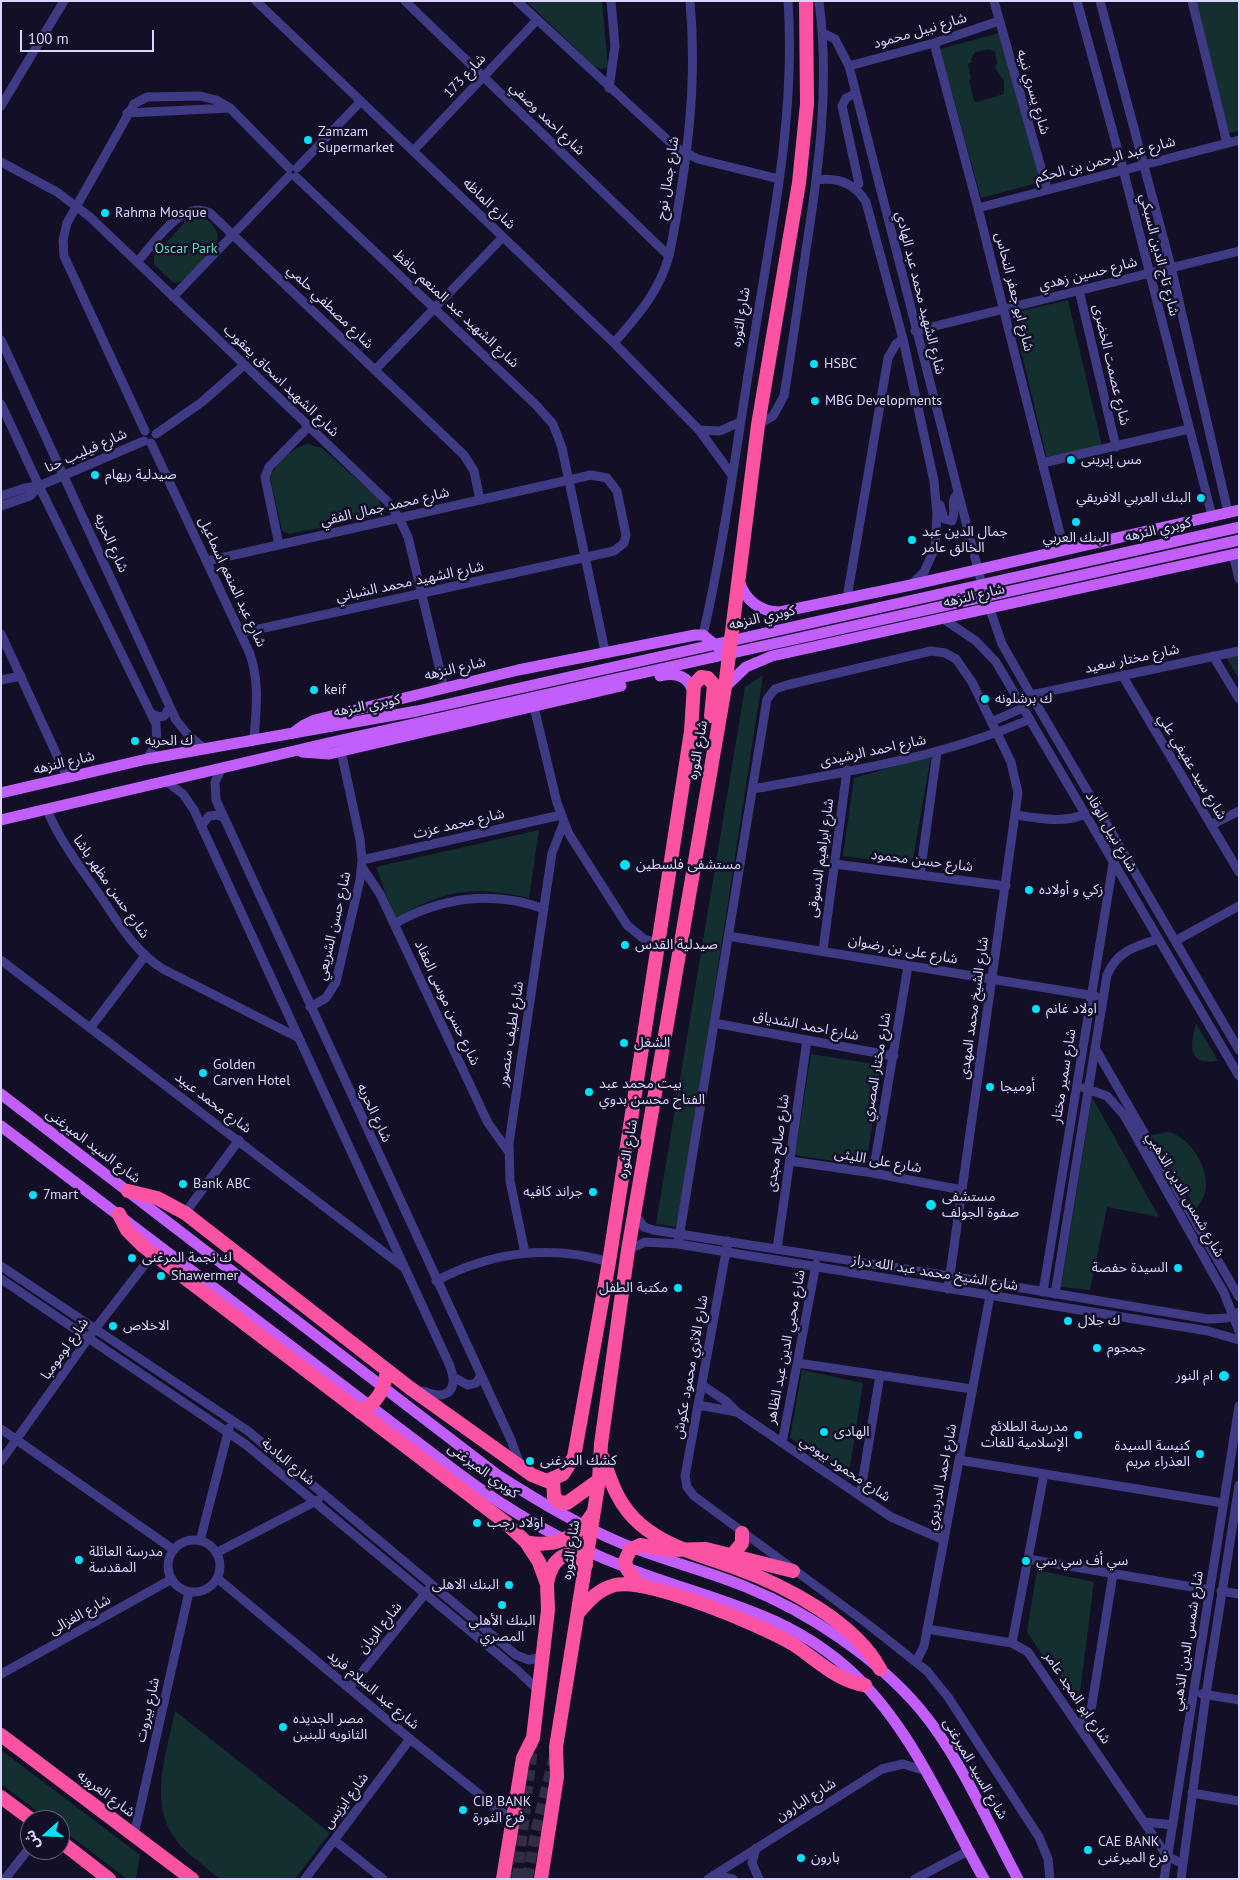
<!DOCTYPE html>
<html>
<head>
<meta charset="utf-8">
<style>
  body { margin:0 }
  #map { position:relative; width:1240px; height:1880px; overflow:hidden; background:#130f26; font-family:"PT Sans","Noto Sans Arabic",sans-serif }
  canvas { display:block }
  .frame { position:absolute; inset:0; border:2px solid #dad5fe; pointer-events:none }
  .north { position:absolute; left:20px; top:1810px; width:50px; height:50px; box-sizing:border-box; background:#130f26; border:1px solid #635e7c; border-radius:50%; rotate:250deg; font-size:14px; font-weight:700; line-height:20px; text-align:center; color:#dad5fe }
  .north::after { content:''; display:block; margin:auto; width:18px; height:22px; background:#05e1fa; clip-path:polygon(50% 0,100% 100%,50% 72%,0 100%) }
  .scale { position:absolute; left:20px; top:30px; width:134px; height:22px; box-sizing:border-box; border:2px solid #dad5fe; border-top:0; padding-left:6px; font-size:15px; line-height:18px; white-space:nowrap; color:#dad5fe; -webkit-text-stroke:4px #130f26; paint-order:stroke }
</style>
</head>
<body>
<div id="map">
<canvas width="1240" height="1880"></canvas>
<div class="frame"></div>
<div class="north">ش</div>
<div class="scale">100 m</div>
</div>
<script>
const g = document.querySelector('canvas').getContext('2d');
g.lineJoin = 'round';
function fill(path, color) { g.fillStyle = color; g.fill(path, 'evenodd'); }
function trace(path, color, width, dash) { g.strokeStyle = color; g.lineWidth = width; g.lineCap = dash ? 'butt' : 'round'; g.setLineDash(dash || []); g.stroke(path); }
function drawText(font, color, halo, rows, align = 'center') {
  g.font = font + ' "PT Sans","Noto Sans Arabic",sans-serif'; g.lineWidth = 5; g.setLineDash([]); g.textBaseline = 'middle'; g.strokeStyle = halo; g.fillStyle = color; for (const [text, x, y, turn = 0] of rows) {
    g.save(); g.translate(x, y); g.rotate((+turn || 0) * Math.PI / 180); g.textAlign = isNaN(turn) ? turn : align; if (halo) g.strokeText(text, 0, 0); g.fillText(text, 0, 0); g.restore();
  }
}
fill(new Path2D(`
  M 526,1 L 602,1 L 608,67 L 602,69 L 594,66 Z
  M 1196,1 L 1239,1 L 1239,131 L 1229,133 Z
  M 1000,33 L 1041,182 L 981,198 L 940,49 ZM 989,49 L 995,52 L 997,63 L 995,68 L 1004,81 L 1004,94 L 977,102 L 974,101 L 969,80 L 971,79 L 968,64 L 972,62 L 971,59 L 975,52 Z
  M 196,216 C 210,218 222,231 216,245 L 185,280 L 174,283 L 154,265 L 154,256 L 186,221 Z
  M 1068,300 L 1102,446 L 1047,459 L 1012,313 Z
  M 308,444 L 322,448 L 378,498 L 381,505 L 378,512 L 372,517 L 290,534 L 282,531 L 270,477 C 276,464 293,446 308,444 Z
  M 1239,648 L 1239,679 L 1223,652 Z
  M 763,675 L 678,1227 L 656,1224 L 745,687 Z
  M 931,756 L 912,865 L 843,856 L 854,778 Z
  M 539,830 L 529,898 C 471,885 446,890 395,918 L 376,867 Z
  M 1196,1023 L 1218,1061 C 1186,1066 1191,1045 1196,1023 Z
  M 811,1054 L 881,1065 L 866,1166 L 795,1155 Z
  M 1092,1097 L 1159,1217 L 1107,1207 L 1090,1290 L 1061,1287 Z
  M 1169,1132 C 1189,1138 1205,1161 1206,1183 C 1207,1193 1201,1201 1196,1209 L 1151,1135 Z
  M 802,1370 L 863,1383 L 848,1480 L 790,1438 Z
  M 1037,1570 L 1094,1582 L 1078,1708 L 1027,1632 Z
  M 175,1711 L 330,1833 L 295,1879 C 278,1879 237,1880 223,1879 C 214,1877 205,1866 198,1861 C 142,1820 163,1769 175,1711 Z
  M 1,1750 L 140,1855 L 136,1879 L 127,1879 L 60,1828 L 60,1820 L 49,1820 L 1,1784 Z`), '#132f2f');
trace(new Path2D(`
  M 517,1879 L 533,1743
  M 527,1879 L 537,1826 L 554,1758`), '#312d46', 11, [11, 5.5]);
trace(new Path2D(`
  M 256,1 L 614,343 L 699,430 L 732,475
  M 405,1 L 669,256
  M 517,1 L 675,147 L 698,159 L 779,179
  M 994,1 L 1047,189
  M 1077,1 L 1123,169 L 1212,516
  M 1100,1 L 1171,267 L 1228,512
  M 1192,1 L 1227,143
  M 823,33 L 835,39 L 849,66 L 983,589
  M 934,43 L 978,208 L 1064,549
  M 849,66 L 934,43 L 999,21
  M 609,88 L 615,46 L 611,1
  M 1,106 L 64,1
  M 127,113 L 230,108
  M 413,151 L 537,20
  M 1,162 L 57,192 L 90,217 L 388,502 L 399,518 L 408,537 L 444,687
  M 297,168 L 361,101
  M 296,177 L 536,405 L 553,424 L 562,448 L 605,651
  M 817,180 C 838,177 855,184 866,202 L 903,339 L 934,481 L 937,514 L 935,548 L 924,572 L 911,585
  M 854,188 L 859,184 L 842,106 L 846,98 L 855,94
  M 978,208 L 1239,140
  M 137,262 C 154,244 182,198 210,213 L 464,455 L 474,471 L 480,500
  M 1079,290 L 1116,447
  M 173,297 L 289,176
  M 915,331 L 1239,251
  M 1,340 L 176,720 L 189,736 L 205,749
  M 614,343 C 638,315 659,292 669,256 C 686,171 698,88 690,1
  M 375,370 L 503,237
  M 1,404 L 39,486 L 156,724 L 157,742 L 147,759
  M 758,425 L 773,416 L 784,396 C 792,347 799,298 806,250 C 819,167 830,85 819,1
  M 699,430 L 720,431 L 740,422
  M 145,431 L 64,256 L 63,240 L 67,223 L 134,104 L 147,97 L 200,96 L 216,100 L 230,108 L 289,168
  M 156,434 L 202,402 L 244,365
  M 151,443 L 250,654 C 260,684 256,710 254,740
  M 1042,463 L 1189,429
  M 1,496 L 25,488 L 39,486 L 144,441
  M 940,505 L 944,519 L 952,521 C 957,512 949,503 957,494
  M 1,506 L 30,496 L 39,486
  M 279,545 L 265,477 L 269,467 L 309,426
  M 1233,554 L 1239,579
  M 207,561 L 591,475 L 607,478 L 617,491 L 626,535 L 624,543 L 614,551 L 241,633
  M 847,598 L 888,358 L 896,344 L 903,339
  M 988,604 L 1002,644 L 1031,695 L 1239,1050
  M 942,618 L 976,641 L 996,662 L 1239,1076
  M 1,634 L 67,777
  M 703,635 C 725,540 737,441 753,344 C 771,230 796,117 788,1
  M 1213,656 L 1239,699
  M 1122,675 L 1239,872
  M 1,680 L 21,676
  M 1031,695 L 1239,651
  M 534,707 L 557,803 L 569,834 L 627,925 L 644,939 L 657,943
  M 152,714 L 159,717 L 164,716 L 170,707
  M 991,722 L 1023,708
  M 221,770 L 215,782 L 216,800 L 511,1440 L 520,1465
  M 167,782 L 183,794 L 194,810 L 450,1366 C 459,1391 447,1401 423,1391
  M 753,789 C 846,772 943,757 1030,719
  M 47,810 C 60,841 80,867 99,894 C 118,922 134,951 163,969 L 299,1038
  M 1016,815 C 1040,818 1062,824 1085,814
  M 1211,825 L 1239,811
  M 201,826 L 209,816 L 218,815 L 224,818
  M 362,860 L 561,815
  M 834,864 L 1006,886
  M 362,867 L 380,894 L 488,1123 L 508,1151
  M 920,875 L 937,752
  M 394,924 C 441,897 493,890 544,909
  M 728,936 L 1095,996
  M 1175,941 L 1239,906
  M 823,950 L 847,770
  M 1,960 L 402,1266
  M 310,1007 L 326,998 L 336,982 L 360,880 L 362,860 L 360,839 L 341,751
  M 714,1023 L 894,1056
  M 91,1027 L 145,956
  M 1095,1048 L 1239,1297
  M 1084,1088 L 1107,1096 L 1124,1115 L 1224,1293 L 1239,1331
  M 790,1161 L 873,1173 L 962,1190
  M 873,1173 L 908,966
  M 185,1213 L 239,1140
  M 634,1213 L 644,1227 L 653,1230 L 950,1276 L 1208,1319 L 1227,1318 L 1239,1312
  M 728,1241 L 685,1476 L 687,1487 L 694,1496 L 869,1625 L 927,1671 L 948,1697 L 1039,1837 L 1048,1859 L 1050,1879
  M 678,1244 L 767,699 L 775,689 L 787,685 L 931,651 L 945,653 L 956,659 L 972,682 L 1011,762 L 1018,793 L 948,1289
  M 777,1249 L 807,1040
  M 628,1250 L 645,1242 L 678,1244 L 1208,1331 L 1239,1340
  M 525,1253 L 510,1181 L 509,1143 L 552,853 L 564,822
  M 1,1266 L 248,1431 L 516,1655 L 529,1660 L 542,1657
  M 1,1279 L 245,1444 L 517,1670 L 539,1691
  M 436,1281 C 490,1252 551,1244 609,1262
  M 1043,1292 L 1113,864
  M 1055,1294 L 1107,975 C 1117,951 1136,946 1158,939
  M 798,1363 L 972,1389
  M 453,1377 L 468,1385 L 476,1383 L 480,1377
  M 702,1385 L 727,1402 L 737,1412 L 891,1517 L 944,1540
  M 698,1405 L 737,1412
  M 1,1429 L 174,1550
  M 782,1443 L 816,1264
  M 959,1460 L 1223,1503
  M 1,1461 L 95,1329 L 153,1254
  M 860,1496 L 880,1375
  M168 1566a26 26 0 1 1 52 0a26 26 0 1 1-52 0Z
  M 200,1541 L 229,1428
  M 216,1553 L 318,1500
  M 1028,1559 L 1210,1590
  M 217,1578 L 410,1739 L 513,1821
  M 1221,1591 L 1239,1594
  M 927,1629 L 1012,1643 L 1028,1652 L 1167,1856 L 1183,1864
  M 1012,1643 L 1044,1474
  M 916,1662 L 924,1646 L 990,1296
  M 1,1674 L 172,1579
  M 349,1688 L 429,1589
  M 1202,1694 L 1239,1700
  M 1079,1726 L 1091,1709 L 1093,1698 L 1113,1574
  M 1192,1793 L 1239,1801
  M 1145,1822 L 1173,1825
  M 134,1835 L 189,1592
  M 334,1840 L 383,1879
  M 756,1848 L 752,1863 L 759,1879
  M 714,1875 L 733,1879
  M 5,1879 L 30,1847
  M 305,1879 L 410,1739
  M 708,1879 L 882,1769 L 903,1764 L 923,1770
  M 915,1879 L 968,1851
  M 1164,1879 L 1239,1406
  M 1181,1879 L 1206,1694 L 1239,1485`), '#3e3b84', 9);
trace(new Path2D(`
  M 739,581 C 745,600 760,612 780,612 L 911,585 L 1239,510
  M 660,676 C 676,672 690,676 693,693
  M 725,687 L 746,667 L 772,656 L 1239,553
  M 293,733 L 304,725 L 315,720 L 518,670 L 695,635 L 703,635 L 719,648
  M 302,752 L 329,754 L 621,686
  M 1,793 L 147,759 L 417,711 L 1239,527
  M 1,820 L 328,743 L 1239,540
  M 1,1094 L 499,1476 C 538,1501 578,1525 621,1543 C 662,1560 705,1570 746,1587 C 808,1612 877,1658 920,1709 C 959,1755 989,1825 1018,1879
  M 1,1126 L 458,1473 C 510,1512 566,1544 625,1567 C 709,1600 787,1610 855,1675 C 913,1731 945,1810 984,1879`), '#c25efc', 11);
trace(new Path2D(`
  M 128,1191 L 157,1198 L 185,1213 L 410,1388 L 532,1475 L 547,1481 L 563,1474 L 574,1457 L 609,1262 L 691,731 L 694,685 L 701,677 L 708,678 L 714,685 L 711,716
  M 119,1214 L 127,1230 L 143,1246 L 506,1523 L 526,1542 L 539,1562 L 547,1584 L 548,1610 L 533,1738 L 523,1758 L 503,1879
  M 360,1412 C 378,1402 384,1390 387,1371
  M 603,1458 C 611,1483 619,1506 640,1524 C 666,1547 704,1556 736,1568 C 784,1585 855,1622 880,1669
  M 553,1479 L 554,1497 L 559,1502 L 567,1503 L 599,1480
  M 526,1542 C 553,1548 578,1538 593,1513
  M 733,1554 L 742,1543 L 742,1533
  M 547,1583 C 551,1562 567,1542 586,1565
  M 640,1586 L 627,1569 L 625,1561 L 630,1550 L 640,1545 L 670,1550 L 706,1549 L 793,1571
  M 579,1612 C 589,1600 599,1589 615,1585 C 649,1578 761,1625 793,1644 C 816,1659 837,1681 865,1685
  M 1,1735 L 192,1879
  M 1,1797 L 32,1820
  M 60,1841 L 109,1879
  M 541,1879 L 557,1777 L 556,1747 L 599,1480 L 601,1444 L 628,1250 L 725,687 L 758,425 L 799,183 L 807,104 L 806,1`), '#fc52a3', 14);
for (const [x, y, r, color] of [
  [308,140,5,"#05e1fa"],
  [105,213,5,"#05e1fa"],
  [814,364,5,"#05e1fa"],
  [815,401,5,"#05e1fa"],
  [1071,460,5,"#05e1fa"],
  [95,475,5,"#05e1fa"],
  [1201,498,5,"#05e1fa"],
  [1076,522,5,"#05e1fa"],
  [912,540,5,"#05e1fa"],
  [314,690,5,"#05e1fa"],
  [985,699,5,"#05e1fa"],
  [135,741,5,"#05e1fa"],
  [625,865,6,"#05e1fa"],
  [1029,890,5,"#05e1fa"],
  [625,945,5,"#05e1fa"],
  [1036,1009,5,"#05e1fa"],
  [624,1043,5,"#05e1fa"],
  [203,1073,5,"#05e1fa"],
  [990,1087,5,"#05e1fa"],
  [589,1092,5,"#05e1fa"],
  [183,1184,5,"#05e1fa"],
  [593,1192,5,"#05e1fa"],
  [33,1195,5,"#05e1fa"],
  [931,1205,6,"#05e1fa"],
  [132,1258,5,"#05e1fa"],
  [1178,1268,5,"#05e1fa"],
  [161,1276,5,"#05e1fa"],
  [678,1288,5,"#05e1fa"],
  [1068,1321,5,"#05e1fa"],
  [113,1326,5,"#05e1fa"],
  [1097,1348,5,"#05e1fa"],
  [1224,1376,6,"#05e1fa"],
  [824,1432,5,"#05e1fa"],
  [1078,1435,5,"#05e1fa"],
  [1200,1454,5,"#05e1fa"],
  [530,1461,5,"#05e1fa"],
  [477,1523,5,"#05e1fa"],
  [79,1560,5,"#05e1fa"],
  [1026,1561,5,"#05e1fa"],
  [509,1585,5,"#05e1fa"],
  [502,1605,5,"#05e1fa"],
  [283,1727,5,"#05e1fa"],
  [463,1810,5,"#05e1fa"],
  [1088,1850,5,"#05e1fa"],
  [801,1858,5,"#05e1fa"]
]) { const dot = new Path2D(); dot.arc(x, y, r, 0, 2 * Math.PI); g.fillStyle = color; g.fill(dot); trace(dot, '#130f26', 2); }
drawText('14px', '#dad5fe', '#130f26', [
  ["شارع نبيل محمود",920,31,-16],
  ["شارع 173",465,76,-47],
  ["شارع يسري نبيه",1033,92,74],
  ["شارع احمد وصفي",547,119,44],
  ["شارع عبد الرحمن بن الحكم",1105,160,-15],
  ["شارع جمال نوح",668,178,-81],
  ["شارع الماظه",489,204,44],
  ["شارع تاج الدين السبكي",1159,255,76],
  ["شارع حسين زهدي",1088,274,-14],
  ["شارع ابو جعفر النحاس",1014,292,76],
  ["شارع الشهيد محمد عبد الهادي",920,293,76],
  ["شارع مصطفي حلمي",330,307,44],
  ["شارع الشهيد عبد المنعم حافظ",456,309,43],
  ["شارع الثوره",741,317,-81],
  ["شارع عصمت الخضرى",1111,365,77],
  ["شارع الشهيد اسحاق يعقوب",281,381,44],
  ["شارع فيليب حنا",86,451,-24],
  ["شارع محمد جمال الفقي",385,507,-13],
  ["كوبري النزهه",1158,530,-13],
  ["شارع الحريه",111,543,66],
  ["شارع عبد المنعم اسماعيل",232,582,65],
  ["شارع الشهيد محمد الشباني",410,582,-12],
  ["شارع النزهه",974,596,-13],
  ["كوبري النزهه",762,618,-13],
  ["شارع مختار سعيد",1132,659,-12],
  ["شارع النزهه",455,669,-13],
  ["كوبري النزهه",367,706,-11],
  ["شارع الثوره",698,750,-80],
  ["شارع احمد الرشيدى",873,751,-12],
  ["شارع النزهه",64,763,-13],
  ["شارع سيد عفيفي علي",1192,767,59],
  ["شارع محمد عزت",459,824,-13],
  ["شارع نبيل الوقاد",1111,832,60],
  ["شارع ابراهيم الدسوقى",821,858,-82],
  ["شارع حسن محمود",922,861,7],
  ["شارع حسن مظهر باشا",111,887,55],
  ["شارع حسن الشريعي",334,926,-77],
  ["شارع على بن رضوان",903,950,10],
  ["شارع حسن موسى العقاد",447,1003,65],
  ["شارع الشيخ محمد المهدى",974,1008,-82],
  ["شارع احمد الشدياق",806,1026,11],
  ["شارع لطيف منصور",511,1034,-81],
  ["شارع مختار المصري",877,1067,-80],
  ["شارع سمير مختار",1064,1076,-81],
  ["شارع محمد عبيد",213,1103,37],
  ["شارع الحريه",374,1113,65],
  ["شارع صالح مجدى",778,1143,-82],
  ["شارع السيد الميرغنى",93,1146,37],
  ["شارع الثوره",628,1149,-80],
  ["شارع على الليثى",878,1161,10],
  ["شارع شمس الدين الذهبي",1185,1195,60],
  ["شارع الشيخ محمد عبد الله دراز",935,1273,9],
  ["شارع محيي الدين عبد الظاهر",786,1347,-79],
  ["شارع لومومبا",65,1349,-55],
  ["شارع الاثري محمود عكوش",691,1367,-80],
  ["شارع البادية",288,1462,40],
  ["شارع محمود بيومي",845,1469,34],
  ["كوبري الميرغنى",483,1471,36],
  ["شارع احمد الدرديري",942,1477,-79],
  ["شارع الثوره",571,1550,-82],
  ["شارع الغزالى",80,1615,-29],
  ["شارع الريان",380,1628,-51],
  ["شارع شمس الدين الذهبي",1188,1641,-81],
  ["شارع عبد السلام فريد",373,1690,40],
  ["شارع ابو المجد عامر",1077,1698,56],
  ["شارع بيروت",148,1710,-77],
  ["شارع السيد الميرغنى",975,1769,60],
  ["شارع العروبه",106,1794,37],
  ["شارع البارون",806,1800,-32],
  ["شارع ايزيس",346,1801,-53]
]);
drawText('14px', '#dad5fe', '#130f26', [
  ["Zamzam",318,132],
  ["Supermarket",318,148],
  ["Rahma Mosque",115,213],
  ["HSBC",824,364],
  ["MBG Developments",825,401],
  ["مس إيرينى",1081,460],
  ["صيدلية ريهام",105,475],
  ["البنك العربي الافريقي",1191,498,"right"],
  ["جمال الدين عبد",922,532],
  ["الخالق عامر",922,548],
  ["البنك العربي",1076,538,"center"],
  ["keif",324,690],
  ["ك برشلونه",995,699],
  ["ك الحريه",145,741],
  ["مستشفى فلسطين",636,865],
  ["زكي و أولاده",1039,890],
  ["صيدلية القدس",635,945],
  ["اولاد غانم",1046,1009],
  ["الشغل",634,1043],
  ["Golden",213,1065],
  ["Carven Hotel",213,1081],
  ["بيت محمد عبد",599,1084],
  ["الفتاح محسن بدوي",599,1100],
  ["أوميجا",1000,1087],
  ["Bank ABC",193,1184],
  ["جراند كافيه",583,1192,"right"],
  ["7mart",43,1195],
  ["مستشفى",942,1197],
  ["صفوة الجولف",942,1213],
  ["ك نجمة المرغنى",142,1258],
  ["السيدة حفصة",1168,1268,"right"],
  ["Shawermer",171,1276],
  ["مكتبة الطفل",668,1288,"right"],
  ["ك جلال",1078,1321],
  ["الاخلاص",123,1326],
  ["جمجوم",1107,1348],
  ["ام النور",1213,1376,"right"],
  ["مدرسة الطلائع",1068,1427,"right"],
  ["الإسلامية للغات",1068,1443,"right"],
  ["الهادى",834,1432],
  ["كنيسة السيدة",1190,1446,"right"],
  ["العذراء مريم",1190,1462,"right"],
  ["كشك المرغنى",540,1461],
  ["اولاد رجب",487,1523],
  ["مدرسة العائلة",89,1552],
  ["المقدسة",89,1568],
  ["سي أف سي سي",1036,1561],
  ["البنك الاهلى",499,1585,"right"],
  ["البنك الأهلي",502,1621,"center"],
  ["المصري",502,1637,"center"],
  ["مصر الجديده",293,1719],
  ["الثانويه للبنين",293,1735],
  ["CIB BANK",473,1802],
  ["فرع الثورة",473,1818],
  ["CAE BANK",1098,1842],
  ["فرع الميرغنى",1098,1858],
  ["بارون",811,1858]
], 'left');
drawText('14px', '#61debf', '#130f26', [
  ["Oscar Park",186,249]
]);
</script>
</body>
</html>
